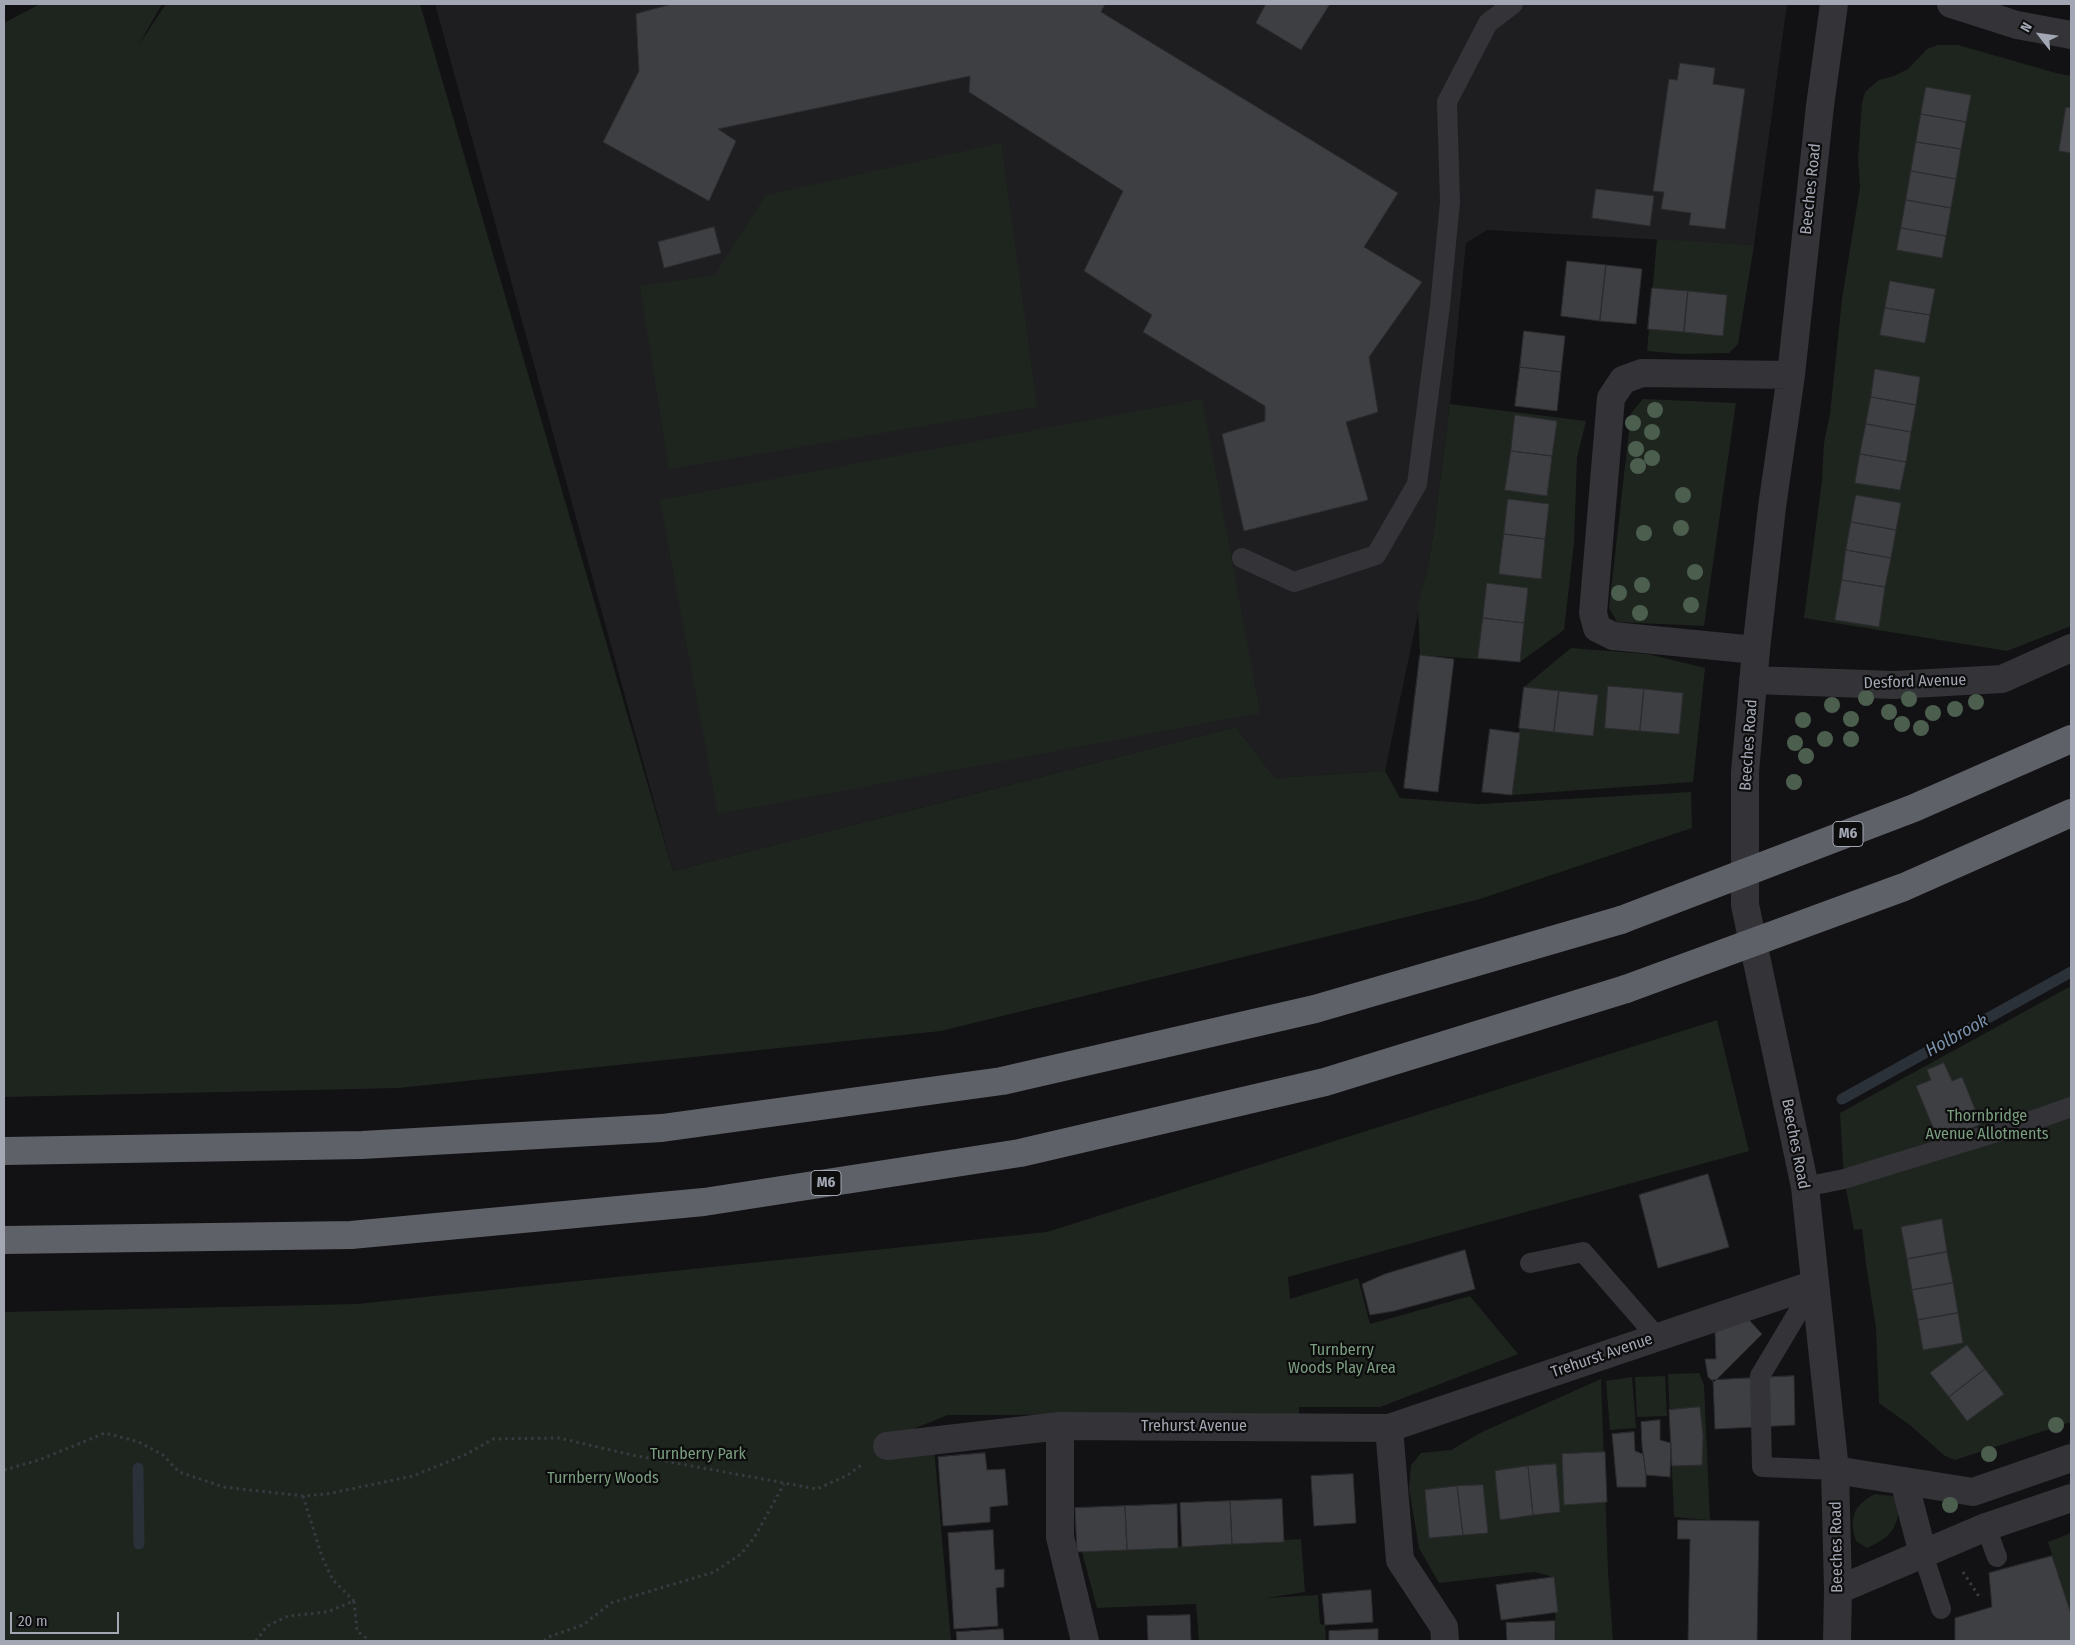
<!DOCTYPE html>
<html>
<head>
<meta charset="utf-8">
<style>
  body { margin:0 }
  #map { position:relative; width:2075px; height:1645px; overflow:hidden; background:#121113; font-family:"Fira Sans Condensed",sans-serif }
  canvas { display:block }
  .frame { position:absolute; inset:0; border:5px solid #a3a7b3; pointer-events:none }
  .north { position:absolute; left:2015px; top:10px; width:50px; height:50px; -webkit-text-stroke:4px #0d0d0e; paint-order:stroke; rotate:300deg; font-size:14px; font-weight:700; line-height:20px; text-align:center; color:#a3a7b3 }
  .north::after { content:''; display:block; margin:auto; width:18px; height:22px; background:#a3a7b3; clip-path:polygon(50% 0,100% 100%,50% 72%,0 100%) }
  .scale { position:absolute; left:10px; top:1612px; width:109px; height:22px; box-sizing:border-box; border:2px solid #a3a7b3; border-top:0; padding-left:6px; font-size:15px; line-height:18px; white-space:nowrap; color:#a3a7b3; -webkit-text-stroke:4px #0d0d0e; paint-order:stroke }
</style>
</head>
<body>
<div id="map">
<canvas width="2075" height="1645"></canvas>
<div class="frame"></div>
<div class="north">N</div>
<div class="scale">20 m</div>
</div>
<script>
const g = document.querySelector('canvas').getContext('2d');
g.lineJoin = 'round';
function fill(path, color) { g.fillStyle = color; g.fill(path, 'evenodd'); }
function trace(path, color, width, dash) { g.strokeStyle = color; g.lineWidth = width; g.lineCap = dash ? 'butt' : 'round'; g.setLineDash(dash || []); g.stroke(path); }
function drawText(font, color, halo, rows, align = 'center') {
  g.font = font + ' "Fira Sans Condensed",sans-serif'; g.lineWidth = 4.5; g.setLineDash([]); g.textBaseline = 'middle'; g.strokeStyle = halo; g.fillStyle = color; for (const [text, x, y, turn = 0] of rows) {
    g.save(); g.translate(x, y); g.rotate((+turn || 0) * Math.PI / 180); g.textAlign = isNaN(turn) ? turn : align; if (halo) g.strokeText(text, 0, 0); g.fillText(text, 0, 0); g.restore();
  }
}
fill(new Path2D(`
  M 435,4 L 1787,4 L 1754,245 L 1487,230 L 1466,243 L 1450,404 L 1434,529 L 1427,571 L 1385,771 L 1275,778 L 1236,727 L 673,871 Z`), '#1e1e20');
fill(new Path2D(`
  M 40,4 L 162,4 L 138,46 L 166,4 L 420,4 L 673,871 L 1236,727 L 1275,778 L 1385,771 L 1400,798 L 1479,804 L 1691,792 L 1692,828 L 1480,899 L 941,1031 L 399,1088 L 4,1097 L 4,23 Z
  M 1938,45 L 1958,45 L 2056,73 L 2071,76 L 2071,626 L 2007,651 L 1804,618 L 1822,480 L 1824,443 L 1830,414 L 1842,299 L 1860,187 L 1858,159 L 1862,103 L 1865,92 L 1879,80 L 1894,76 L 1908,69 L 1927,49 Z
  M 1001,143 L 1037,407 L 669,469 L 640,286 L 715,275 L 766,195 Z
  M 1657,239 L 1754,245 L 1738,344 L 1729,353 L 1683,354 L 1647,351 Z
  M 1202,399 L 1260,713 L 718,814 L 660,500 Z
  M 1643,399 L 1736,403 L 1704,626 L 1617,622 L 1609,608 L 1631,413 Z
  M 1450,404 L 1586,421 L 1577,458 L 1574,544 L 1564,630 L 1520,662 L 1420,655 L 1418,605 L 1427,571 L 1434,529 Z
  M 1571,648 L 1648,654 L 1705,668 L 1693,782 L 1512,795 L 1524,687 Z
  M 2071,986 L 2071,1422 L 1955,1460 L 1945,1456 L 1911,1426 L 1879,1403 L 1876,1328 L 1866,1264 L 1862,1229 L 1854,1230 L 1844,1179 L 1840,1113 Z
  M 1717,1020 L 1749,1151 L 1288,1277 L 1290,1299 L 1358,1278 L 1370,1324 L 1470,1296 L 1518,1354 L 1380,1407 L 1299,1407 L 1299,1414 L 948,1415 L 886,1440 L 934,1447 L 951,1641 L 4,1641 L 4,1312 L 357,1304 L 1047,1232 Z
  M 1699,1373 L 1704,1385 L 1710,1520 L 1674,1517 L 1668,1374 Z
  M 1665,1376 L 1667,1416 L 1637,1417 L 1635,1377 Z
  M 1632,1377 L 1636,1428 L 1610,1430 L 1606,1381 Z
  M 1601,1379 L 1608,1571 L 1613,1641 L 1556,1641 L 1554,1577 L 1534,1572 L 1439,1583 L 1419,1548 L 1409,1489 L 1411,1465 L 1421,1453 L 1451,1450 L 1482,1432 Z
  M 1875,1494 L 1893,1496 L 1900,1506 C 1896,1531 1890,1537 1867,1548 L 1856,1541 C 1849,1519 1853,1505 1875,1494 Z
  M 2071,1533 L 2071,1614 L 2048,1542 Z
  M 1301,1539 L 1305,1592 L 1266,1598 L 1318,1595 L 1320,1624 L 1325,1625 L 1326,1641 L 1199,1641 L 1196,1604 L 1097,1608 L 1082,1552 Z`), '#1e251f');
trace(new Path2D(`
  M 1842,1099 L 2071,972
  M 138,1468 L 139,1544`), '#2b3138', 11);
const building = new Path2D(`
  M 672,4 L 1105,4 L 1101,12 L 1398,193 L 1364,247 L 1422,282 L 1369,357 L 1378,412 L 1346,422 L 1368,500 L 1244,531 L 1222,434 L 1265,421 L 1265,406 L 1143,332 L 1152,315 L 1084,271 L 1123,191 L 969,92 L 970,76 L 718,129 L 736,141 L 709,201 L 603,142 L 639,71 L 636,14 Z
  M 1266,4 L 1330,4 L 1301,50 L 1256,23 Z
  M 1680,63 L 1715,68 L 1713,84 L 1745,89 L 1725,229 L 1689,225 L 1691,213 L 1661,209 L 1664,192 L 1653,191 L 1669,79 L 1677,80 Z
  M 1926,87 L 1971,95 L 1966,122 L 1921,114 Z
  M 2066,107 L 2071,108 L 2071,153 L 2059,151 Z
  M 1921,114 L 1966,122 L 1961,149 L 1916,142 Z
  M 1916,142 L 1961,149 L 1956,179 L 1911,171 Z
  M 1911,171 L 1956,179 L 1951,208 L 1906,200 Z
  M 1596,189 L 1654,196 L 1650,226 L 1592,218 Z
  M 1906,200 L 1951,208 L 1946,236 L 1901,228 Z
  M 714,227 L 721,253 L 664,268 L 658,242 Z
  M 1901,228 L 1946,236 L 1942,258 L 1897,250 Z
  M 1567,261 L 1606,265 L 1600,321 L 1561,316 Z
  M 1606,265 L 1642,269 L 1636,324 L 1600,321 Z
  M 1890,281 L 1935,289 L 1930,315 L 1885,308 Z
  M 1652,288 L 1688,291 L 1684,332 L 1648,329 Z
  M 1688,291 L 1727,295 L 1723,336 L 1684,332 Z
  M 1885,308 L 1930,315 L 1925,343 L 1880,335 Z
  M 1524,331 L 1565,336 L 1561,372 L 1520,367 Z
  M 1520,367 L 1561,372 L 1557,411 L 1515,406 Z
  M 1875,369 L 1920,377 L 1916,405 L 1871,397 Z
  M 1871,397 L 1916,405 L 1911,432 L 1866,424 Z
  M 1515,415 L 1557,421 L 1552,456 L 1511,451 Z
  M 1866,424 L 1911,432 L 1906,462 L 1860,454 Z
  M 1511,451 L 1552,456 L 1547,496 L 1505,490 Z
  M 1860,454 L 1906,462 L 1900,490 L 1855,483 Z
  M 1856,495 L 1901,503 L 1896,530 L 1851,522 Z
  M 1508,499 L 1549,504 L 1545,539 L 1504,534 Z
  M 1851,522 L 1896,530 L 1891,558 L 1846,550 Z
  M 1504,534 L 1545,539 L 1541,579 L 1499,574 Z
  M 1846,550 L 1891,558 L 1885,587 L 1842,580 Z
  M 1842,580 L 1885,587 L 1879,627 L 1835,620 Z
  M 1487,583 L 1528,588 L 1524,623 L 1483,618 Z
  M 1483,618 L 1524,623 L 1520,662 L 1478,658 Z
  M 1420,655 L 1454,659 L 1438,792 L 1404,788 Z
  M 1608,686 L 1644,689 L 1640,731 L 1605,728 Z
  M 1524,687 L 1559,691 L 1554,732 L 1519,728 Z
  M 1644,689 L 1683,693 L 1679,734 L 1640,731 Z
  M 1559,691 L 1598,695 L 1593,736 L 1554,732 Z
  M 1490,729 L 1520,733 L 1512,795 L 1482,792 Z
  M 1944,1063 L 1952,1081 L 1962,1077 L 1981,1124 L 1939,1142 L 1916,1086 L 1931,1080 L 1927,1070 Z
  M 1708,1174 L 1729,1247 L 1658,1268 L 1639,1195 Z
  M 1942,1219 L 1947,1252 L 1907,1259 L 1901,1227 Z
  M 1465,1250 L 1475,1289 L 1394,1311 L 1370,1315 L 1362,1284 L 1385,1274 Z
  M 1947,1252 L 1953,1283 L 1912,1290 L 1907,1259 Z
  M 1953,1283 L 1958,1313 L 1918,1320 L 1912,1290 Z
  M 1958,1313 L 1963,1343 L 1923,1350 L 1918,1320 Z
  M 1749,1320 L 1762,1334 L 1714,1382 L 1708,1377 L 1705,1359 L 1716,1359 L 1715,1332 Z
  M 1967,1345 L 1985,1369 L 1949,1397 L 1930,1373 Z
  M 1985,1369 L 2004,1394 L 1967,1421 L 1949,1397 Z
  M 1794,1376 L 1795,1425 L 1715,1429 L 1713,1380 Z
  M 1700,1407 L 1703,1436 L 1702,1465 L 1672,1466 L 1669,1410 Z
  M 1660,1420 L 1660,1440 L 1671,1443 L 1670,1477 L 1646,1475 L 1642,1446 L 1641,1422 Z
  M 1634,1432 L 1635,1451 L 1643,1454 L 1646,1475 L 1646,1487 L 1617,1487 L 1612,1434 Z
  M 1605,1452 L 1607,1502 L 1564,1505 L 1562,1454 Z
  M 985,1453 L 987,1470 L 1005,1469 L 1008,1505 L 990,1507 L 990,1522 L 943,1526 L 938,1457 Z
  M 1556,1464 L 1560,1512 L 1533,1515 L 1528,1466 Z
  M 1528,1466 L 1533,1515 L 1500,1520 L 1495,1471 Z
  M 1353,1474 L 1356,1523 L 1314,1526 L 1311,1476 Z
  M 1483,1485 L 1488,1533 L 1463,1535 L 1457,1486 Z
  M 1457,1486 L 1463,1535 L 1429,1538 L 1425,1490 Z
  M 1282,1499 L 1284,1542 L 1232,1544 L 1230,1501 Z
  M 1230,1501 L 1232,1544 L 1182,1547 L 1180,1503 Z
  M 1177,1504 L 1178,1548 L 1127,1550 L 1125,1506 Z
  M 1125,1506 L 1127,1550 L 1077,1552 L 1075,1508 Z
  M 1678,1520 L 1759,1521 L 1757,1641 L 1688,1641 L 1690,1539 L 1678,1539 Z
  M 993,1530 L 995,1570 L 1004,1569 L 1004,1587 L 996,1588 L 998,1626 L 954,1629 L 948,1533 Z
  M 2052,1556 L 2071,1614 L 2071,1641 L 1955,1641 L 1955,1618 L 1992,1607 L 1989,1573 Z
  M 1554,1577 L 1558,1612 L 1501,1620 L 1496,1585 Z
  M 1371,1590 L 1373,1622 L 1325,1625 L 1322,1594 Z
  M 1190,1615 L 1191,1641 L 1148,1641 L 1147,1616 Z
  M 1555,1621 L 1555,1641 L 1507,1641 L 1506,1623 Z
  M 1003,1629 L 1004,1641 L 957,1641 L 956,1632 Z
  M 1378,1629 L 1378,1641 L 1329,1641 L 1329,1631 Z`);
fill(building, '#3e3f43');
trace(building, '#2c2c2f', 1);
trace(new Path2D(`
  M 4,1470 L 39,1460 L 105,1433 L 139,1442 L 163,1455 L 179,1472 L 224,1487 L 303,1496 L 327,1494 L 413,1476 L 467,1454 L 493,1439 L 559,1438 L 632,1455 L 817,1489 L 848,1475 L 861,1465
  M 303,1496 L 322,1557 L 333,1580 L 354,1601
  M 1963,1572 L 1980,1598
  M 256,1641 L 267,1626 L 288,1616 L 327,1612 L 354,1601 L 357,1631 L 370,1641
  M 544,1641 L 551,1636 L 583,1625 L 611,1603 L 714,1572 L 741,1554 L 754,1538 L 784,1484`), '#393a3f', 3, [2.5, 4]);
trace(new Path2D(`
  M 1242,558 L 1294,582 L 1376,555 L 1417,484 L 1440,306 L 1450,202 L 1447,102 L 1488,23 L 1513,4
  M 1805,1187 L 1844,1179 L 2020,1125 L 2071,1107
  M 1530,1263 L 1583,1252 L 1657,1337
  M 1815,1284 L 1760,1376 L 1762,1467 L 1835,1470
  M 1986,1527 L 1997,1557
  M 1923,1554 L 1941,1609`), '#333338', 20);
trace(new Path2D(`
  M 1834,4 L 1820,106 L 1791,375 L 1772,507 L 1756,650 L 1745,772 L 1745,905 L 1805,1187 L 1835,1470 L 1838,1590 L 1837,1641
  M 1951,4 L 2017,25 L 2071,35
  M 1756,650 L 1613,636 L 1597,628 L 1593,613 L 1611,398 L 1623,380 L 1642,373 L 1791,375
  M 1753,680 L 1894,685 L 2002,679 L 2071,648
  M 1060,1426 L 1060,1537 L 1085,1641
  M 1389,1428 L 1400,1560 L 1444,1627 L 1445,1641
  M 887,1446 L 1060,1426 L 1389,1428 L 1815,1284
  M 1835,1470 L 1973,1492 L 2071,1458
  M 1904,1481 L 1923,1554
  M 1838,1590 L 1986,1527 L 2071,1498`), '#333338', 28);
trace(new Path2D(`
  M 4,1151 L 362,1145 L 662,1128 L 1002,1081 L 1315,1009 L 1621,920
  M 4,1240 L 351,1235 L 704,1202 L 1020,1153 L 1325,1082 L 1626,989`), '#5f6169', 28);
trace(new Path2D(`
  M 1621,920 L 1914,808 L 2071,739
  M 1626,989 L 1904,887 L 2071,813`), '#5f6169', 28);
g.fillStyle = '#4c5f4f';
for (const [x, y] of [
  [1655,410],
  [1633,423],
  [1652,432],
  [1636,449],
  [1652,458],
  [1638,466],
  [1683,495],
  [1681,528],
  [1644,533],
  [1695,572],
  [1642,585],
  [1619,593],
  [1691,605],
  [1640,613],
  [1866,698],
  [1909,699],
  [1976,702],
  [1832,705],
  [1955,709],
  [1889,712],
  [1933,713],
  [1851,719],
  [1803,720],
  [1902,724],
  [1921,728],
  [1825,739],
  [1851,739],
  [1795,743],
  [1806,756],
  [1794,782],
  [2056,1425],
  [1989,1454],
  [1950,1505]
]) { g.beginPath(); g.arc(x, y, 8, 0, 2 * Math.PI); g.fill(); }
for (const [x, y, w] of [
  [1848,834,30],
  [826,1183,30]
]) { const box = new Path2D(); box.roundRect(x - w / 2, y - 12.5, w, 25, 4); g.fillStyle = '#0d0d0e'; g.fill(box); trace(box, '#a3a7b3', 1); }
drawText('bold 15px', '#a3a7b3', null, [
  ["M6",1848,834],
  ["M6",826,1183]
]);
drawText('16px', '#a3a7b3', '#0d0d0e', [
  ["Beeches Road",1811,189,-84],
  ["Desford Avenue",1915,682,-2],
  ["Beeches Road",1749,745,-86],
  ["Beeches Road",1795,1144,79],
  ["Trehurst Avenue",1602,1356,-19],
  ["Trehurst Avenue",1194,1427],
  ["Beeches Road",1837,1547,-91]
]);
drawText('16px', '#7b9e80', '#0d0d0e', [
  ["Thornbridge",1987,1117],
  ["Avenue Allotments",1987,1135],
  ["Turnberry",1342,1351],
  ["Woods Play Area",1342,1369],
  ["Turnberry Park",698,1455],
  ["Turnberry Woods",603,1479]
]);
drawText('italic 18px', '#7b92ad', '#0d0d0e', [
  ["Holbrook",1957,1036,-29]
]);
</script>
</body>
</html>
